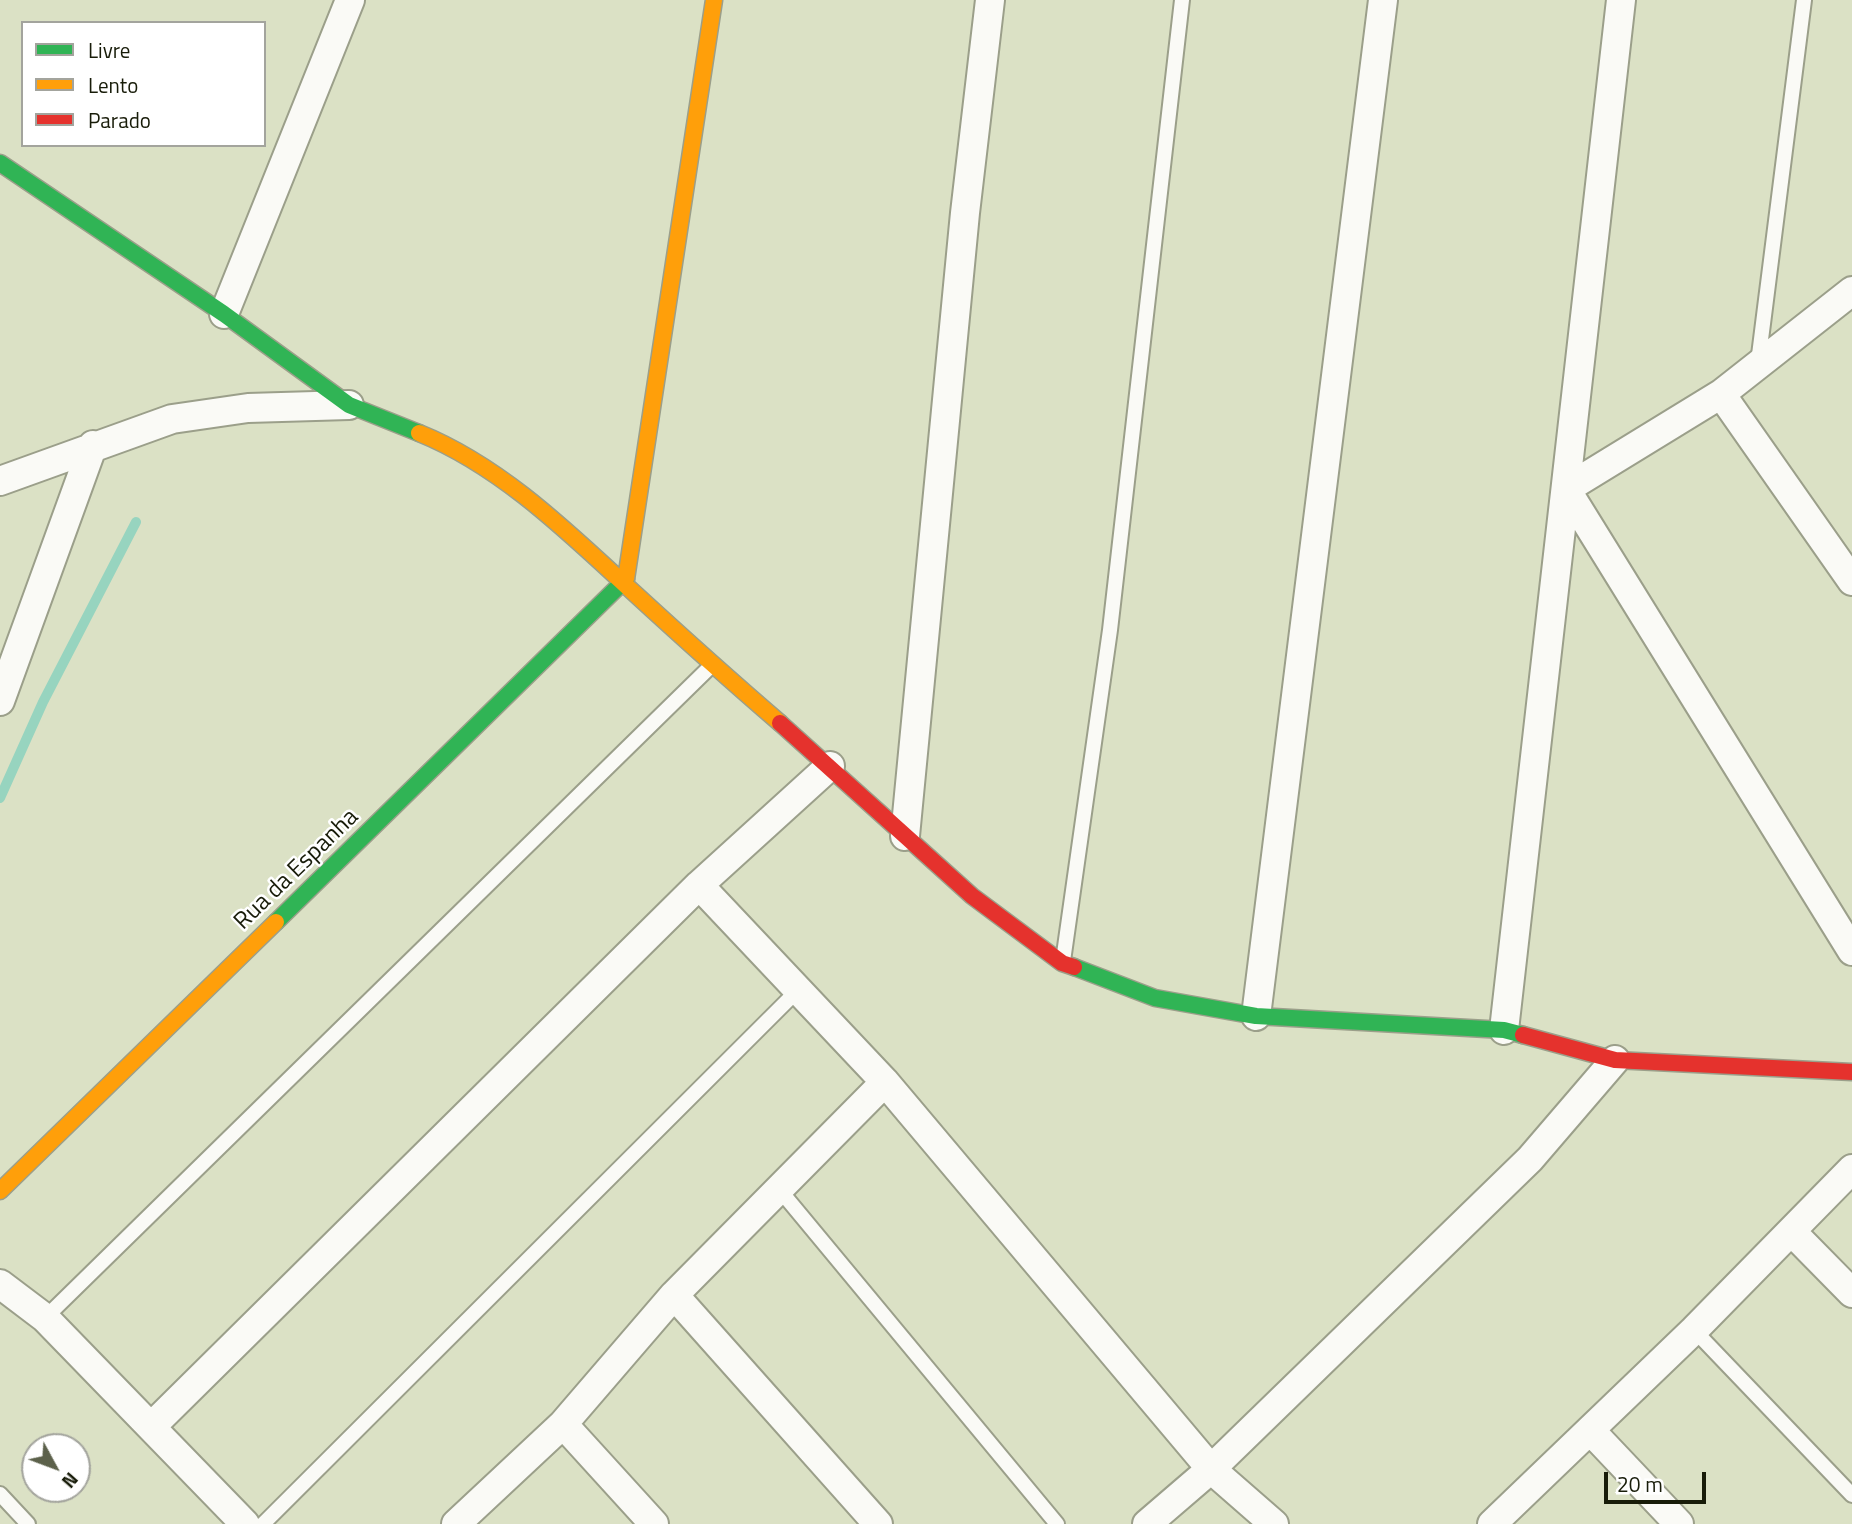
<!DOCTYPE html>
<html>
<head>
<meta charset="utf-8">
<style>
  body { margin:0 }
  #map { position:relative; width:1852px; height:1524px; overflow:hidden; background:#dbe1c5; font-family:"Titillium Web",sans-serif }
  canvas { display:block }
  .legend { position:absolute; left:21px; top:21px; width:245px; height:126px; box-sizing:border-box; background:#fff; border:2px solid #a3a49d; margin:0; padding:9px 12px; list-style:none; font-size:21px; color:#181c09 }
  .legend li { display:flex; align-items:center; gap:14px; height:35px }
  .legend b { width:35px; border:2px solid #a3a49d }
  .north { position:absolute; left:21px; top:1433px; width:70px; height:70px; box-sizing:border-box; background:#fff; border:2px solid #a3a49d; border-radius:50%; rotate:131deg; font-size:19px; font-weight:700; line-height:28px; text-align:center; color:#181c09 }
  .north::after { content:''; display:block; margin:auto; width:24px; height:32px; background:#5c614b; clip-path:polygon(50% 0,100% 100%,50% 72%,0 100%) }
  .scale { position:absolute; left:1604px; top:1472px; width:102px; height:32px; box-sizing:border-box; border:4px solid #181c09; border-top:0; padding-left:9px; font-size:21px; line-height:24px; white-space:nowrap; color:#181c09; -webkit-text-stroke:5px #fff; paint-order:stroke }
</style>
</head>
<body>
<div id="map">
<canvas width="1852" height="1524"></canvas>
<ul class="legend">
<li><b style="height:9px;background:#30b455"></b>Livre</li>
<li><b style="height:9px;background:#ff9f0a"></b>Lento</li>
<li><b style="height:9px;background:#e5322d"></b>Parado</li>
</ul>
<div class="north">N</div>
<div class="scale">20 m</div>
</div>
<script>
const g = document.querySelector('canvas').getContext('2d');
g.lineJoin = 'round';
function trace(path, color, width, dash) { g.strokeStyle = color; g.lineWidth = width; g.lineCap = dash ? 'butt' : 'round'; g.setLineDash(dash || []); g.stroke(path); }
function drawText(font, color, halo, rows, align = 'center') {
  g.font = font + ' "Titillium Web",sans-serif'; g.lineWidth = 5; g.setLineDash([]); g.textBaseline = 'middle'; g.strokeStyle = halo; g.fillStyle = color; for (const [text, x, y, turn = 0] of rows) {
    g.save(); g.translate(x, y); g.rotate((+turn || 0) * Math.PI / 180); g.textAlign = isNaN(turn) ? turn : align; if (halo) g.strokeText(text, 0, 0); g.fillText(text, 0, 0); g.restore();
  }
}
trace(new Path2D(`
  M 0,798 L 43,702 L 136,522`), '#97d4bf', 10);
const lane = new Path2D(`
  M 1758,363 L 1804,0
  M 1063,961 L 1110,630 L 1182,0
  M 779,1189 L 1057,1524
  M 45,1318 L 711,666
  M 1694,1330 L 1852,1495
  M 0,1494 L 28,1524
  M 263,1524 L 799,989`);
const street = new Path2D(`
  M 1852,291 L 1721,394 L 1566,489 L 1852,951
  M 224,314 L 350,0
  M 1721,394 L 1852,581
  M 0,481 L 172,419 L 248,408 L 349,405
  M 0,701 L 93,445
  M 905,836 L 965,213 L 990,0
  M 699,885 L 885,1082 L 1211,1469 L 1274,1524
  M 1256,1016 L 1383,0
  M 1504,1030 L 1621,0
  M 1792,1232 L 1852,1293
  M 0,1284 L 45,1318 L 245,1524
  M 674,1295 L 878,1524
  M 563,1424 L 654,1524
  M 152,1426 L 699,885 L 830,766
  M 1590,1430 L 1679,1524
  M 456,1524 L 563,1424 L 674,1295 L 885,1082
  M 1147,1524 L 1211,1469 L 1530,1159 L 1615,1060
  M 1492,1524 L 1694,1330 L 1852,1169`);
const fast = new Path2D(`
  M 0,163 L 224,314 L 349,405 L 419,433
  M 276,922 L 626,579
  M 1074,967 L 1155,998 L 1256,1016 L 1504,1030 L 1523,1035`);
const slow = new Path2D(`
  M 419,433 C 501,466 569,533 632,591 C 681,636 730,680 780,723
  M 626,579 L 714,0
  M 0,1191 L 276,922`);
const jam = new Path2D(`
  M 780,723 L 972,896 L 1062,963 L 1074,967
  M 1523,1035 L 1615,1060 L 1852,1072`);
trace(lane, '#9b9f8a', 18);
trace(street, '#9b9f8a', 32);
trace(fast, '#9b9f8a', 19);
trace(slow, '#9b9f8a', 19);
trace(jam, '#9b9f8a', 19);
trace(lane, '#fafaf6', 14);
trace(street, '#fafaf6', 28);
trace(fast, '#30b455', 16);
trace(slow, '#ff9f0a', 16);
trace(jam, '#e5322d', 16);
drawText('24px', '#181c09', '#fff', [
  ["Rua da Espanha",297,870,-44]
]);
</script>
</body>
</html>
